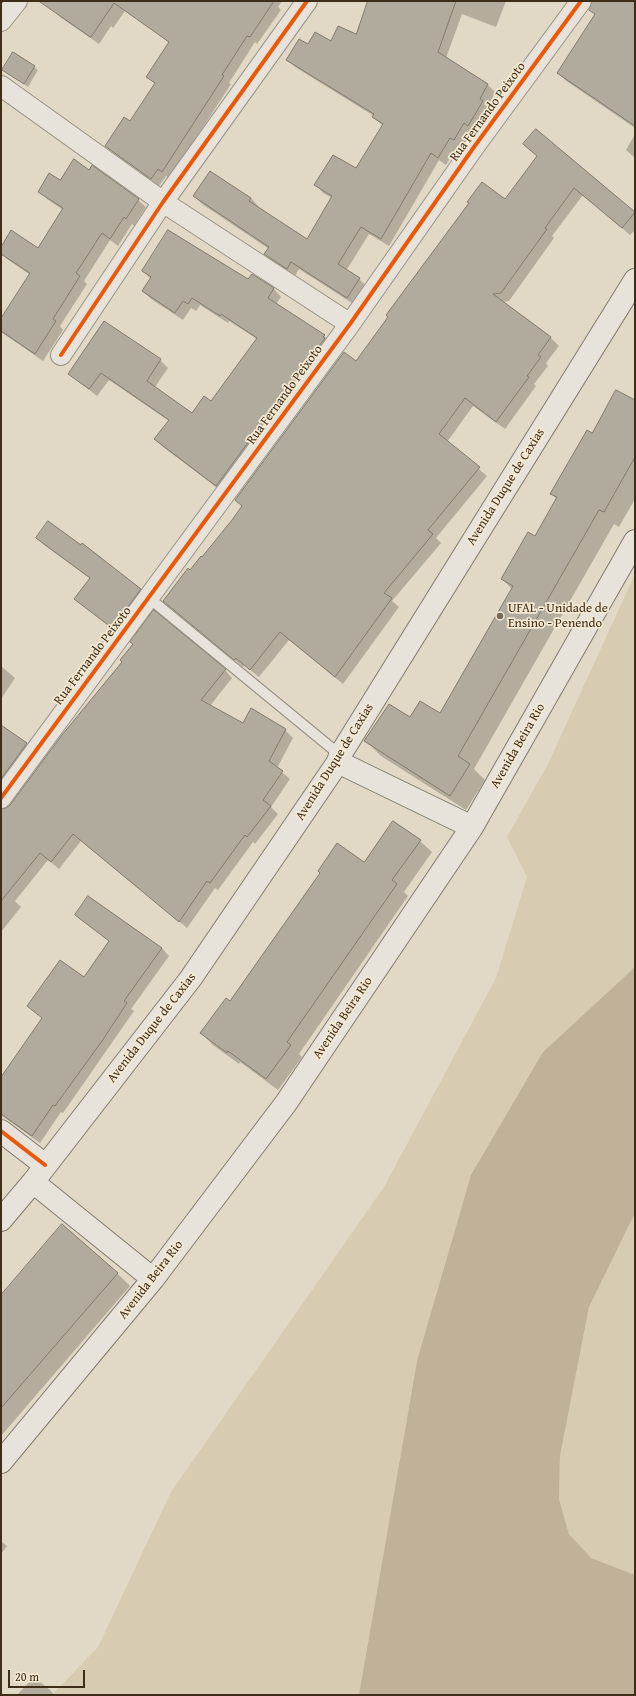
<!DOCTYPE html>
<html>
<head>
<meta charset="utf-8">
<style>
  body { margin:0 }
  #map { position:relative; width:636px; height:1696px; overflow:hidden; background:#e1d9c6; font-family:"Gentium Book Plus",serif }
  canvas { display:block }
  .frame { position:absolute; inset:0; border:2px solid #3e2d18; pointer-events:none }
  .scale { position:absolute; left:8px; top:1670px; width:77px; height:18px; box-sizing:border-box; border:2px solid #3e2d18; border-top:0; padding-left:5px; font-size:12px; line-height:14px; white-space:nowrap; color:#3e2d18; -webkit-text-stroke:3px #f3e9d3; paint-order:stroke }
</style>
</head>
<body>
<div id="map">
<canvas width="636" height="1696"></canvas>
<div class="frame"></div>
<div class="scale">20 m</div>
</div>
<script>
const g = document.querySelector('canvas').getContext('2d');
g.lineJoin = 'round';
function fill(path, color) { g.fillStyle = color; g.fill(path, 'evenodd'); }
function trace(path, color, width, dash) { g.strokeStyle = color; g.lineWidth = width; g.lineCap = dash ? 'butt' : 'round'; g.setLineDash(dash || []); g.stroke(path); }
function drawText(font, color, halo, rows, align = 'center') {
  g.font = font + ' "Gentium Book Plus",serif'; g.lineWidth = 3.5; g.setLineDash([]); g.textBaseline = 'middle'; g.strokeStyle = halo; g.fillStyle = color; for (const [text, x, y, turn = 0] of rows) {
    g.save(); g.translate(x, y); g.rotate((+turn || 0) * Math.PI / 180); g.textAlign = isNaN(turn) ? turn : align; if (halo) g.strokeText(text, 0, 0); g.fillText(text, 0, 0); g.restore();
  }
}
fill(new Path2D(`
  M 635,574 L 635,967 L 543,1052 L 417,1361 L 359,1695 L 52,1695 L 98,1647 L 171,1492 L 384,1187 L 496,978 L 527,877 L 507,837 L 548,764 Z
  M 635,1213 L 635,1575 L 591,1559 L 569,1534 L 559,1499 L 560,1456 L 589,1307 Z`), '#d7cbb1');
fill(new Path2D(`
  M 635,967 L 635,1213 L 589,1307 L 560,1456 L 559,1499 L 569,1534 L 591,1558 L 635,1575 L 635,1695 L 359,1695 L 417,1361 L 471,1175 L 543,1052 Z`), '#bfb298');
fill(new Path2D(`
  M 57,1 L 132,1 L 113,28 L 111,26 L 99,44 L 60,17 L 52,9 Z
  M 175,1 L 282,1 L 278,7 L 281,10 L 257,44 L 255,42 L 229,83 L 231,84 L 170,178 L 166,176 L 159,186 L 114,153 L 106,146 L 130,123 L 155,84 L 147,76 L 169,43 L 155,31 Z
  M 369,1 L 506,1 L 496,27 L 462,14 L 446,58 L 487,84 L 495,92 L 488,107 L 490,109 L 476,133 L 472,130 L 462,147 L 458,145 L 446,165 L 439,160 L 389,246 L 369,234 L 346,271 L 359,279 L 367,287 L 355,305 L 299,269 L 295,276 L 273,262 L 266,254 L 269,249 L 202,204 L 194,196 L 210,172 L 251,198 L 258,206 L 257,208 L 307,241 L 332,198 L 323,193 L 316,185 L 356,170 L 383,126 L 374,117 L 374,116 L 295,67 L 287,59 L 308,46 L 332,42 L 356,35 Z
  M 602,1 L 635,1 L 635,128 L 565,80 L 558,73 L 596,15 Z
  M 16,54 L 38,70 L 28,87 L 5,70 Z
  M 536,130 L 635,214 L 635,230 L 630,235 L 583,195 L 552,236 L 554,238 L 509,301 L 502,302 L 551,338 L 559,346 L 546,363 L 548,366 L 534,384 L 536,386 L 505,429 L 473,406 L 447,442 L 487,476 L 436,538 L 441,543 L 392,601 L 399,607 L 343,684 L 289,640 L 259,677 L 244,665 L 243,667 L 164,601 L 202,559 L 356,362 L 506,201 L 538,157 Z
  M 635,134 L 635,158 L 626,150 Z
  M 89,171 L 138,200 L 146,207 L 134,226 L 132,224 L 118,246 L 110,240 L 84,281 L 87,284 L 60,326 L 63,330 L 43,361 L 1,332 L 1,320 L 30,275 L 7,259 L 1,253 L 1,249 L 38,249 L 63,210 L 47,199 L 39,191 Z
  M 143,271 L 248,281 L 252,275 L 274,289 L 281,297 L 276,304 L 324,336 L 332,343 L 224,493 L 163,447 L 155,439 L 169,421 L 109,380 L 97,396 L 69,374 L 160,360 L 168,368 L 155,387 L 192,414 L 211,403 L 257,339 L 229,321 L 228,323 L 200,305 L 196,311 L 191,308 L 183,320 L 151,299 L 143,291 L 151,279 Z
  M 635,401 L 635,499 L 619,527 L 614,524 L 474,769 L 485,780 L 466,810 L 381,756 L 366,741 L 410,718 L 440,715 L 512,589 L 502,579 L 535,537 L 557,499 L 551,494 L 593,435 Z
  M 37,538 L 140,590 L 147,597 L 119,634 L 76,599 L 91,579 L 44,545 Z
  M 1,666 L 15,678 L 1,699 Z
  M 225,670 L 232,678 L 210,706 L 243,725 L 285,730 L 293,738 L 277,768 L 290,779 L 271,807 L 278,814 L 255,844 L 253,842 L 218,890 L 215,888 L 187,928 L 81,841 L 59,869 L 48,860 L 15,901 L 21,907 L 1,932 L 1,810 L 6,809 Z
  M 1,726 L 26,744 L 34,752 L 1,796 Z
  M 420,841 L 432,852 L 404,892 L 408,896 L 299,1054 L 302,1057 L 278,1090 L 240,1062 L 239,1064 L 213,1045 L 201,1033 L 230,1002 L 321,874 L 364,864 Z
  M 88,897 L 162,948 L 169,956 L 131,1009 L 134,1011 L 63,1113 L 61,1112 L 40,1143 L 1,1115 L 1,1079 L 84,978 L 110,942 L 76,915 Z
  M 117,1273 L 130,1286 L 1,1436 L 1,1296 Z
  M 1,1541 L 7,1546 L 1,1554 Z
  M 34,1677 L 50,1690 L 54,1695 L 17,1695 Z`), '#0003');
const building = new Path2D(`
  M 39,1 L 274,1 L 250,37 L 247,36 L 222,75 L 224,76 L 162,172 L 158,169 L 151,179 L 105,146 L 124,117 L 130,121 L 155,83 L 146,77 L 169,42 L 114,3 L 91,37 Z
  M 368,1 L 456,1 L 438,52 L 488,84 L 480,99 L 483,101 L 468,126 L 464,123 L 454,140 L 450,138 L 438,158 L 431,153 L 381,239 L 361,227 L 338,264 L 360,278 L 347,298 L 291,262 L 287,269 L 264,254 L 269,247 L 193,196 L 210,171 L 251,198 L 249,201 L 307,239 L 332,196 L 314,185 L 333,155 L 356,168 L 383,124 L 372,117 L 374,114 L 286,60 L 299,39 L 308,44 L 315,32 L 331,41 L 338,26 L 356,34 Z
  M 592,1 L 635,1 L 635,126 L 557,73 L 595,14 L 589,10 Z
  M 13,52 L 35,66 L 24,84 L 2,70 Z
  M 536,129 L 635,212 L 622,228 L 574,188 L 545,228 L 547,229 L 501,293 L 493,294 L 551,337 L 538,355 L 541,357 L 527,376 L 529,377 L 496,422 L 465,398 L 439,434 L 480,467 L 428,530 L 433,534 L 384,593 L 392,598 L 335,677 L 280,632 L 250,670 L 236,658 L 234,660 L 163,601 L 188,568 L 190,570 L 201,556 L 202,557 L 232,520 L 242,506 L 235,500 L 344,352 L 356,361 L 388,317 L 386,315 L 469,203 L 467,202 L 482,182 L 505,199 L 537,156 L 523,144 Z
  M 74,159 L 89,170 L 92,165 L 139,199 L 126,219 L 124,217 L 110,239 L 102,233 L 76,273 L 80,276 L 53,319 L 56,321 L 35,354 L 1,331 L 1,318 L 30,273 L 1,254 L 1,247 L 11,230 L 38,248 L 63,208 L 38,192 L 49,173 L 60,180 Z
  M 168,230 L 248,279 L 252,274 L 274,288 L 268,298 L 325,335 L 323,337 L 325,338 L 216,486 L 154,439 L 169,420 L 101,373 L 89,389 L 68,374 L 104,321 L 161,359 L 147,381 L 192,413 L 204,396 L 211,401 L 257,338 L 221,314 L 220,316 L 192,298 L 188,304 L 183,301 L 175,313 L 142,291 L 151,277 L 142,271 Z
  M 616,390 L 635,400 L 635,457 L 604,512 L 599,510 L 458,756 L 470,764 L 450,796 L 364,741 L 389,704 L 410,717 L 420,701 L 440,713 L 513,586 L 501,579 L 528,532 L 535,536 L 557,497 L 550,494 L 587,430 L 592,433 Z
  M 48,521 L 81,545 L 82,543 L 141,589 L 112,628 L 74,599 L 90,578 L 36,538 Z
  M 154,610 L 226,669 L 201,700 L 243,723 L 251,708 L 286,729 L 269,761 L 283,771 L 263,800 L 271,806 L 247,837 L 245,835 L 210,883 L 207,881 L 179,922 L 73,834 L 51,862 L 40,853 L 1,901 L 1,809 L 6,808 L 10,805 L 62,735 L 122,662 L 120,660 L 133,644 L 130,642 Z
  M 1,725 L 27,743 L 1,779 Z
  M 393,821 L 421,840 L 392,880 L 397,884 L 287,1042 L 291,1045 L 266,1079 L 228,1051 L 227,1053 L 200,1033 L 226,998 L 230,1001 L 320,873 L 318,871 L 337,843 L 364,862 Z
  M 88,896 L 162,948 L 124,1001 L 127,1003 L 102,1041 L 55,1106 L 53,1105 L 32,1136 L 1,1114 L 1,1077 L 42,1018 L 27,1006 L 60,960 L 84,977 L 109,941 L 75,915 Z
  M 62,1224 L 118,1273 L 1,1408 L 1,1295 Z`);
fill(building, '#b1ab9d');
trace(building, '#817a6d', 1);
const lane = new Path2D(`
  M 149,598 L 340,755`);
const street = new Path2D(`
  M 1,21 L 17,1
  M 1,86 L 163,202 L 350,324
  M 61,355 L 163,202 L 307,1
  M 1,798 L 350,324 L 474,147 L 581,1`);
const secondary = new Path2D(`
  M 338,762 L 472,827
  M 1,1131 L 45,1165
  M 33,1182 L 153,1279
  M 1,1220 L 33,1182 L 191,978 L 338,762 L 340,755 L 635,280
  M 1,1462 L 153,1279 L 286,1103 L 472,827 L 635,541`);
trace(lane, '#989284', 12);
trace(street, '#989284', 22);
trace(secondary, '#817a6d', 24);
trace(lane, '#e8e3da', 10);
trace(street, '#e8e3da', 20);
trace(secondary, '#e8e3da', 22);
trace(new Path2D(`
  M 61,355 L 163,202 L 307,1
  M 1,798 L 350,324 L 474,147 L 581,1
  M 1,1131 L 45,1165`), '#e8590c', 4);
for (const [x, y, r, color] of [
  [500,616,4,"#776955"]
]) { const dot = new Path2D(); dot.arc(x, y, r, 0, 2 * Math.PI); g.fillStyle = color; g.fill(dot); trace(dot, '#f3e9d3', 1.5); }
drawText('13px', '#3e2d18', '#f3e9d3', [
  ["Rua Fernando Peixoto",488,112,-54],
  ["Rua Fernando Peixoto",285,395,-54],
  ["Avenida Duque de Caxias",506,487,-58],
  ["Rua Fernando Peixoto",93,656,-53],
  ["Avenida Beira Rio",518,746,-60],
  ["Avenida Duque de Caxias",335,762,-58],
  ["Avenida Beira Rio",343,1018,-56],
  ["Avenida Duque de Caxias",152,1028,-52],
  ["Avenida Beira Rio",151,1280,-52]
]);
drawText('13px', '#3e2d18', '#f3e9d3', [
  ["UFAL - Unidade de",508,609],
  ["Ensino - Penendo",508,624]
], 'left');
</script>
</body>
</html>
